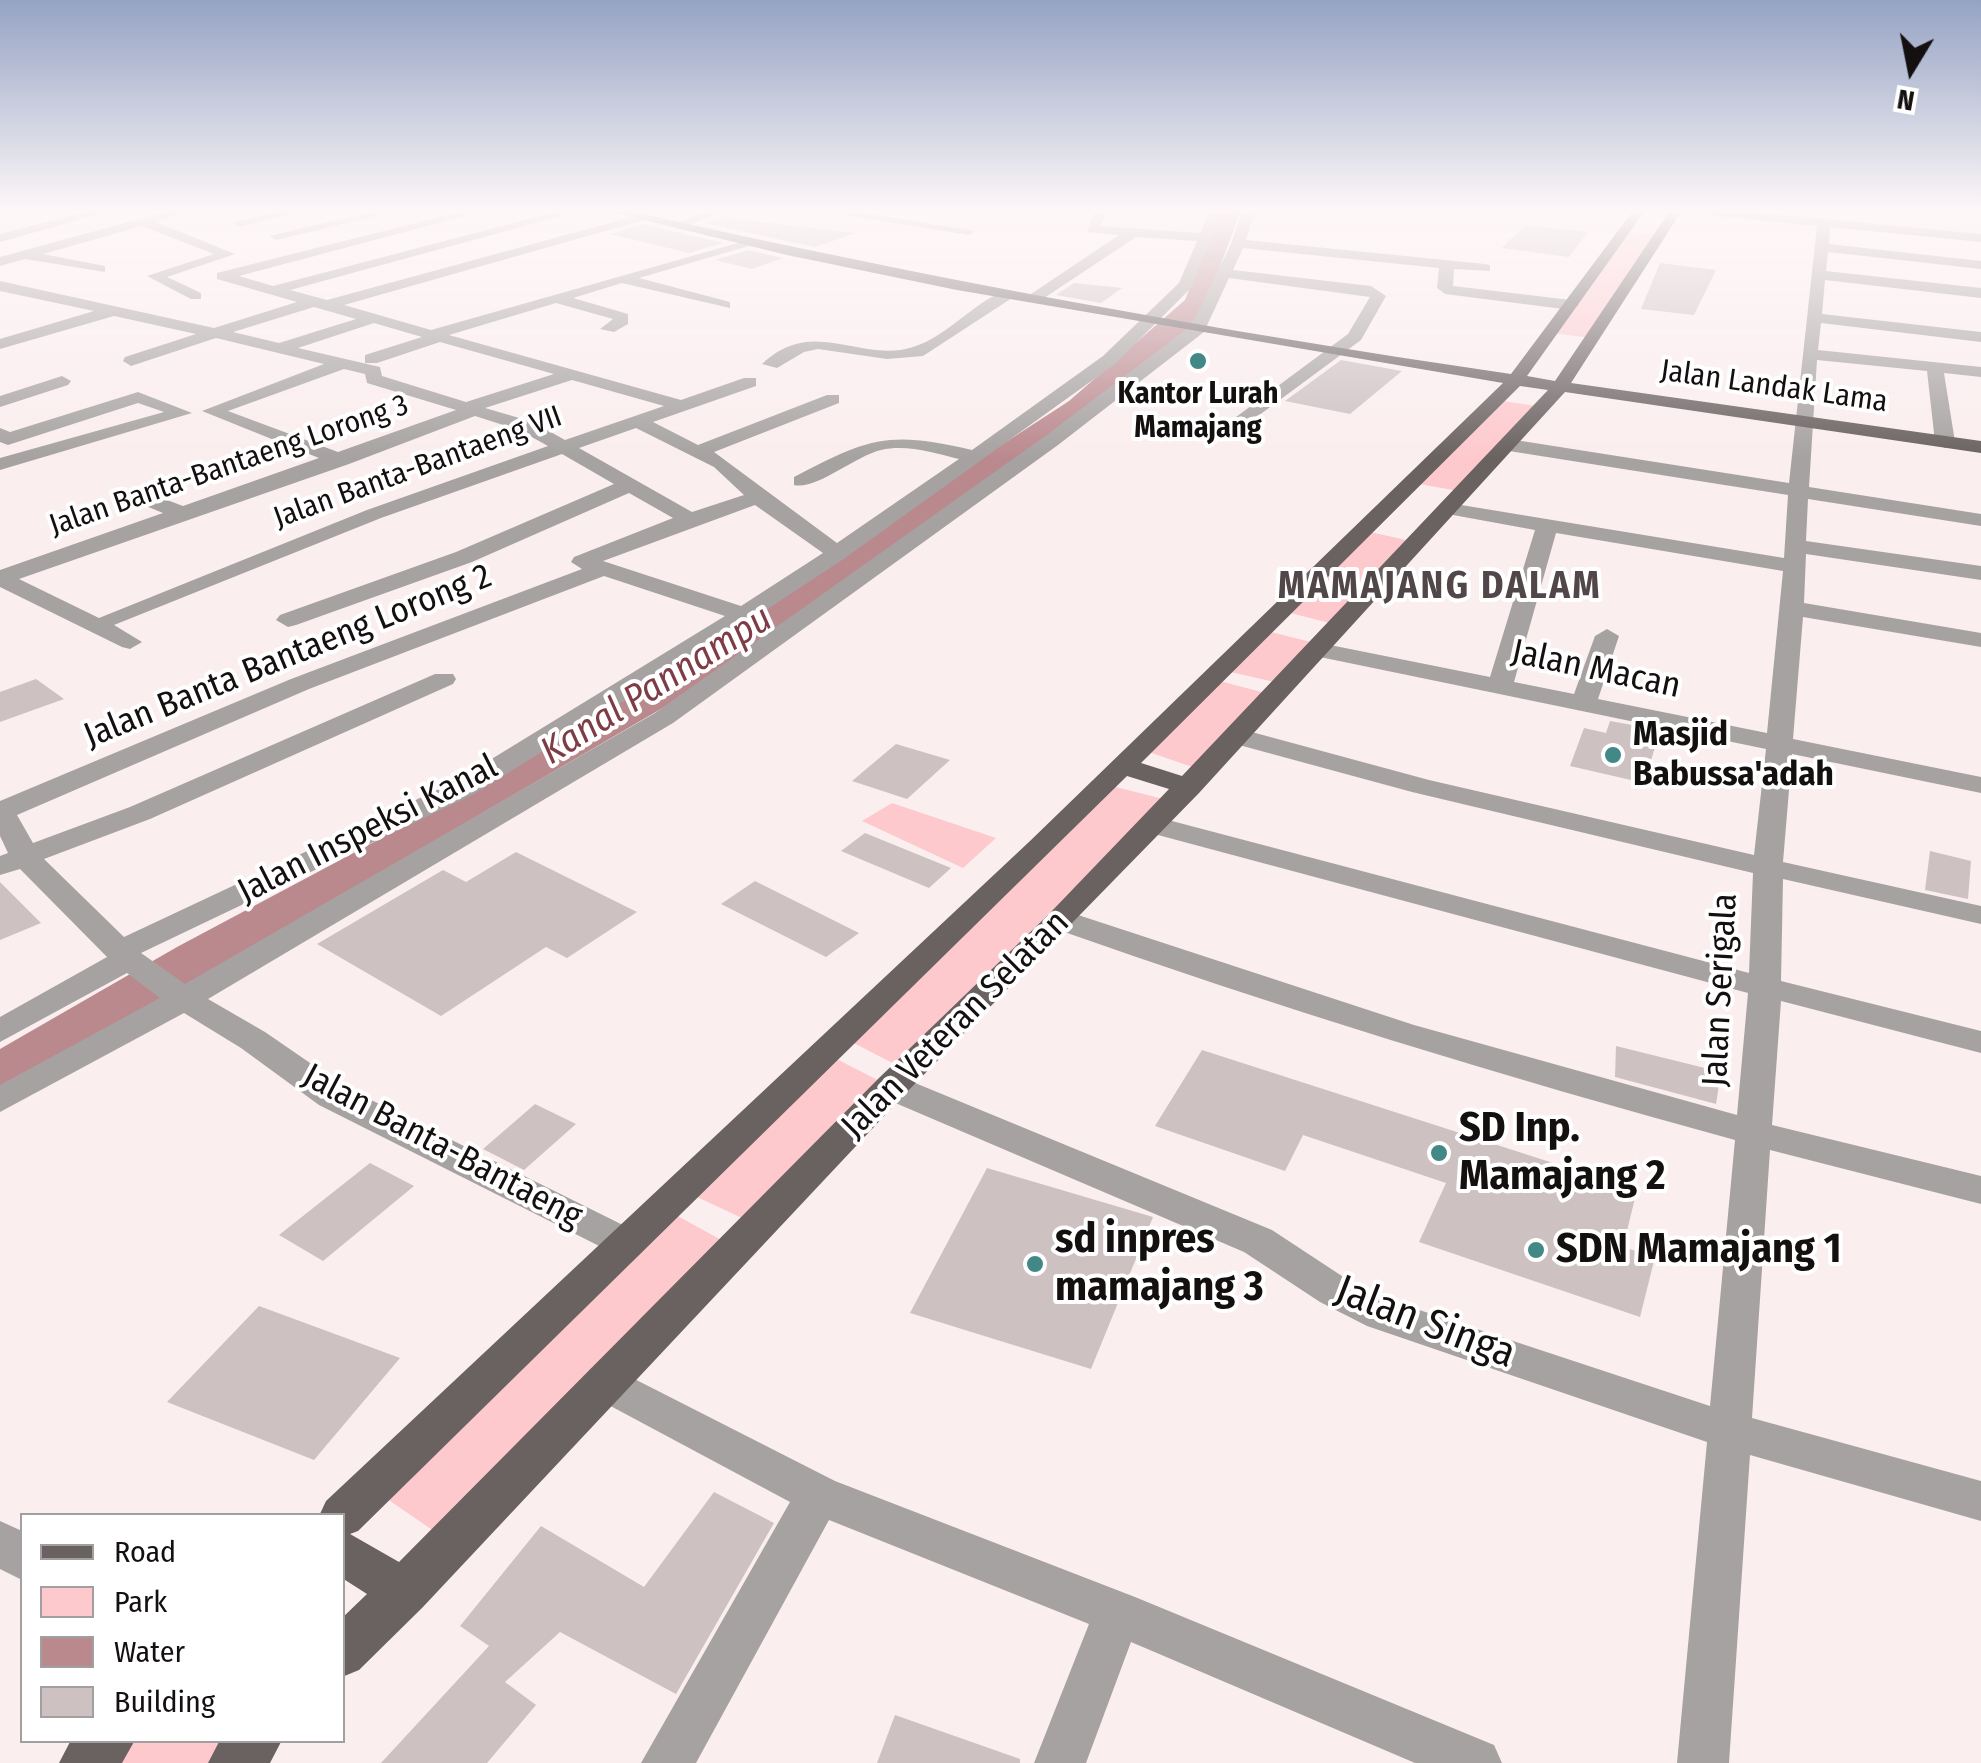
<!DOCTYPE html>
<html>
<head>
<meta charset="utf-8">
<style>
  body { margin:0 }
  #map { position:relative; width:1981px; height:1763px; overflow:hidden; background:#fbeeef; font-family:"Fira Sans Condensed",sans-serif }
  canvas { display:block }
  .legend { position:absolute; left:20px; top:1513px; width:325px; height:230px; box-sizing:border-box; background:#fff; border:2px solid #a19f9f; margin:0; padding:12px 18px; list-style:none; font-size:30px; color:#141010 }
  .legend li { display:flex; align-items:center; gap:20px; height:50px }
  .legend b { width:50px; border:2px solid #a19f9f }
  .north { position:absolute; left:1861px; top:20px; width:100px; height:100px; -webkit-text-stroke:8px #fff; paint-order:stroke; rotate:190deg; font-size:28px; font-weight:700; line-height:40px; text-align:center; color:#141010 }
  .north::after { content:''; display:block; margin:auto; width:35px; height:45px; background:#141010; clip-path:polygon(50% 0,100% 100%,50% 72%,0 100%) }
</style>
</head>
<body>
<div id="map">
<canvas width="1981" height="1763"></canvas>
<ul class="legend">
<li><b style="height:12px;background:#6a6161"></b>Road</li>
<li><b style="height:28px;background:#fdc9cd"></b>Park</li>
<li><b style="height:28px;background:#ba898e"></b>Water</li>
<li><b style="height:28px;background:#cdc1c2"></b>Building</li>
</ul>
<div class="north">N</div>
</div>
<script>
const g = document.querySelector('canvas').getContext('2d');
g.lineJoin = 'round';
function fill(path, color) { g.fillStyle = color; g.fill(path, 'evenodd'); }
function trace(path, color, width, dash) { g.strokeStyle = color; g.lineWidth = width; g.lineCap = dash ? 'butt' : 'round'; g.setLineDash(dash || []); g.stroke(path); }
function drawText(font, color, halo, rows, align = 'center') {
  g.font = font + ' "Fira Sans Condensed",sans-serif'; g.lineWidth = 8; g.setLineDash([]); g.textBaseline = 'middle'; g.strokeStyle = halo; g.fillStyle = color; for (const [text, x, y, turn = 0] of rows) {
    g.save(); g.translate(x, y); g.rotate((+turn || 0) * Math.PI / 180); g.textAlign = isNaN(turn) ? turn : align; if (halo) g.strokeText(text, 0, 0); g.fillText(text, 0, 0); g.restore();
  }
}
fill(new Path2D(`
  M 1625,231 L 1659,235 L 1591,338 L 1551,333 Z
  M 1496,400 L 1543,407 L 1464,492 L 1414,483 Z
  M 1366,531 L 1415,542 L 1337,625 L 1283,611 Z
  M 1263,630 L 1319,644 L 1283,684 L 1222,670 Z
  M 1212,679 L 1273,695 L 1204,771 L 1140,749 Z
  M 1104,784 L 1175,802 L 908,1071 L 842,1037 Z
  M 892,803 L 996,838 L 963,868 L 862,821 Z
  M 825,1053 L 891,1087 L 757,1225 L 682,1190 Z
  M 663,1208 L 736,1248 L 450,1542 L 371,1488 Z
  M 109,1741 L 256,1741 L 234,1763 L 85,1763 Z`), '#fdc9cd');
fill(new Path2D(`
  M 1220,212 L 1240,212 L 1212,289 L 1188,331 L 1069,421 L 666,706 L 155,1004 L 0,1086 L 0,1049 L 177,947 L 466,793 L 1069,401 L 1185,300 Z`), '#ba898e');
fill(new Path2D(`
  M 720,217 L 856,233 L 815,247 L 704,223 Z
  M 644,224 L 675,232 L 723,243 L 689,253 L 610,234 Z
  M 1525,225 L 1588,232 L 1569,257 L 1502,248 Z
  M 749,250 L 783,258 L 752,269 L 715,260 Z
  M 1660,263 L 1716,270 L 1694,315 L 1641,309 Z
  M 1074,283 L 1122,288 L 1101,303 L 1056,295 Z
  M 1341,360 L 1402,371 L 1350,414 L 1285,401 Z
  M 36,679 L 64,699 L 0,722 L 0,692 Z
  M 1610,721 L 1638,726 L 1634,739 L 1656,744 L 1644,783 L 1570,766 L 1584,728 L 1606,733 Z
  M 896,744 L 950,760 L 907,799 L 852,781 Z
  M 865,833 L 951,868 L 929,888 L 841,851 Z
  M 1930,851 L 1971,861 L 1968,899 L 1925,890 Z
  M 516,852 L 637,912 L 567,958 L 546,947 L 441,1016 L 317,944 L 443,870 L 466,882 Z
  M 755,881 L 859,933 L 826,957 L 721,904 Z
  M 0,882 L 41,923 L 0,940 Z
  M 1616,1046 L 1721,1072 L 1716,1104 L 1615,1077 Z
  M 1202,1050 L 1637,1190 L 1623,1247 L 1655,1257 L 1640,1317 L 1419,1242 L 1446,1183 L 1303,1135 L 1285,1171 L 1155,1126 Z
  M 535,1104 L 576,1124 L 524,1170 L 483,1149 Z
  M 370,1163 L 414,1186 L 323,1261 L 279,1235 Z
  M 987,1168 L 1153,1217 L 1091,1369 L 910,1313 Z
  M 259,1306 L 400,1358 L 314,1460 L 167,1402 Z
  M 714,1492 L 774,1523 L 676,1694 L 560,1632 L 505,1682 L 536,1705 L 487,1763 L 381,1763 L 489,1646 L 460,1626 L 541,1526 L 644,1587 Z
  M 895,1715 L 1020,1759 L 1020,1763 L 877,1763 Z`), '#cdc1c2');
fill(new Path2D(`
  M 86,212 L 107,212 L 0,242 L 0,234 Z
  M 165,212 L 185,212 L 156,222 L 235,254 L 167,277 L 201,293 L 201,299 L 191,299 L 147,276 L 214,254 L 142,226 L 43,254 L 105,266 L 105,272 L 25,259 L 0,266 L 0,257 Z
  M 276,212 L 301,212 L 239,227 L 232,223 Z
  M 370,212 L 393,212 L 276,240 L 269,236 Z
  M 459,212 L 480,212 L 239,276 L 273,286 L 555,212 L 576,212 L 290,290 L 327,300 L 639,215 L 651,218 L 344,305 L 431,330 L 752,239 L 752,245 L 639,278 L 730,302 L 730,308 L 622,283 L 573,298 L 628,314 L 628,324 L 614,332 L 600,329 L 613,319 L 556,303 L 449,335 L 681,400 L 744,378 L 756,378 L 756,386 L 653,422 L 698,445 L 827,395 L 839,395 L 839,403 L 714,452 L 837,543 L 959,459 C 934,453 907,444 881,450 C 855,456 817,490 794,485 L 794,477 C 868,438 889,430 972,450 L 1103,356 L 1179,283 L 1197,241 L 1136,237 L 1038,302 L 1028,302 L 1028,296 L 1119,235 L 1087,232 L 1094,212 L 1107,212 L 1100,226 L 1200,233 L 1210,212 L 1223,212 L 1191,288 L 1115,364 L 845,558 L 690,660 L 474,794 L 141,953 L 185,984 L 655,713 L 1044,437 L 1191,326 L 1231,244 L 1242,212 L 1255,212 L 1246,240 L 1485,264 L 1490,265 L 1490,271 L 1454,269 L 1453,286 L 1571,300 L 1579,305 L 1571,310 L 1445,294 L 1437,288 L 1439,268 L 1243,248 L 1233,270 L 1371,286 L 1386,296 L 1361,340 L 1239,430 L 1230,424 L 1232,420 L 1348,334 L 1370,297 L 1229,278 L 1204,332 L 1058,445 L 673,723 L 208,999 L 265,1032 L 345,1087 L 639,1233 L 645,1244 L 639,1255 L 625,1259 L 319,1105 L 241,1048 L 184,1013 L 0,1112 L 0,1085 L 160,998 L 127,973 L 0,1042 L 0,1017 L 107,957 L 20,869 L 0,875 L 0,856 L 8,853 L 0,836 L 0,801 L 291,679 L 582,569 L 571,562 L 574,557 L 673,518 L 629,493 L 472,562 L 296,625 L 288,627 L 276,620 L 280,615 L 456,552 L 614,484 L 562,454 L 381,518 L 114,625 L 142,642 L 130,649 L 122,647 L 0,587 L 0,570 L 163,513 L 124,497 L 124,489 L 138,489 L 183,506 L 319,458 L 202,411 L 324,364 L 216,338 L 131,366 L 123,361 L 125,357 L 196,334 L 114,316 L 0,349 L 0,339 L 94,311 L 0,291 L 0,281 L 214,328 L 297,302 L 217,279 L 217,273 ZM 314,307 L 356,319 L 279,343 L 233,332 ZM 374,323 L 422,337 L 365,355 L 365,363 L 377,363 L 440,342 L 554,374 L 466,402 L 382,376 L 380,367 L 298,348 ZM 344,369 L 365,374 L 367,383 L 456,410 L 338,452 L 228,411 ZM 572,380 L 664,406 L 565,440 L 533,422 L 485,408 ZM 475,416 L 519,430 L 548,446 L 367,510 L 99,618 L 19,579 L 349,464 ZM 636,428 L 714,467 L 744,495 L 692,512 L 579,448 ZM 755,505 L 823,553 L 741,606 L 603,561 ZM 604,576 L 725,616 L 454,782 L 124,937 L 44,859 L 150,819 L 453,684 L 456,679 L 453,674 L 435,674 L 130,807 L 33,843 L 17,815 L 309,689 Z
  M 705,212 L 724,212 L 677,229 L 670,225 Z
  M 824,212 L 857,212 L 976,231 L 969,235 Z
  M 1708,212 L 1752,212 L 1981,234 L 1981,242 L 1830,227 L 1829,244 L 1981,261 L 1981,269 L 1828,252 L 1826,271 L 1981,288 L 1981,298 L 1825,280 L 1822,314 L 1981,332 L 1981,342 L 1821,323 L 1818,350 L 1981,367 L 1981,377 L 1944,373 L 1955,442 L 1945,448 L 1935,442 L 1927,371 L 1817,360 L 1809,487 L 1981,514 L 1981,526 L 1808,499 L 1806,541 L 1981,566 L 1981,580 L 1806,554 L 1804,603 L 1981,633 L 1981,647 L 1803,617 L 1793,739 L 1981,777 L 1981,793 L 1792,754 L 1783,862 L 1981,906 L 1981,924 L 1783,879 L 1781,981 L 1981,1031 L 1981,1053 L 1781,1001 L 1772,1125 L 1981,1176 L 1981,1204 L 1770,1150 L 1752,1418 L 1981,1481 L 1981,1521 L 1750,1455 L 1729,1763 L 1677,1763 L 1707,1442 L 1367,1326 L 1320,1302 L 1244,1252 L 879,1096 L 873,1087 L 879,1078 L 891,1075 L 903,1078 L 1272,1230 L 1348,1280 L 1395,1302 L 1710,1406 L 1735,1140 C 1504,1077 1276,1007 1050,927 L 1046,920 L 1050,913 L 1072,913 L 1414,1025 L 1737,1115 L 1748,993 L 1143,831 L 1139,825 L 1143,819 L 1153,816 L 1749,973 L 1753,873 L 1412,792 L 1228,742 L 1224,736 L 1237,728 L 1429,780 L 1754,855 L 1766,749 L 1315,656 L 1303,649 L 1315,642 L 1490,677 L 1535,530 L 1442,513 L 1439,509 L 1442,505 L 1449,503 L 1784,558 L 1788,495 L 1509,451 L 1499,445 L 1509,439 L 1789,483 L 1817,226 L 1715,216 ZM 1556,533 L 1783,571 L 1767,733 L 1598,699 L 1619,636 L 1607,629 L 1595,636 L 1574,694 L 1514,682 Z
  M 1007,290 L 1015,295 L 1012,298 L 923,356 L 887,359 L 818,349 L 804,352 L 777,368 L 762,364 C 814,315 860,364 913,347 C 947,337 973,302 1007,290 Z
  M 62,376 L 71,381 L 68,385 L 0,407 L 0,396 Z
  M 138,392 L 192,413 L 0,470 L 0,458 L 164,412 L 138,403 L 8,445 L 0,442 L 0,428 L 10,432 Z
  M 605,1364 L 835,1481 L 1135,1597 L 1494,1745 L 1502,1763 L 1415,1763 L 1131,1642 L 1086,1763 L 1034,1763 L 1089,1624 L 829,1520 L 696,1763 L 641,1763 L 790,1502 L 590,1395 L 584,1382 L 590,1369 Z
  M 0,1521 L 22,1531 L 22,1580 L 0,1569 Z`), '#a7a2a2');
fill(new Path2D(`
  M 612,212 L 635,212 C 925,278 1217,331 1511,374 L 1632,212 L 1644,212 L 1527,376 L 1555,381 L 1669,212 L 1681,212 L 1571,383 L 1981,441 L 1981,453 L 1565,392 L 1199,793 L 903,1096 L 422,1608 L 359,1670 L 342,1677 L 342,1618 L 367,1594 L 342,1578 L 342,1516 L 319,1516 L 326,1501 L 1030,841 L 1503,383 L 957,290 L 787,255 ZM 1520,386 L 1548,390 L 1182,776 L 1141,763 ZM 1127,776 L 1169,789 L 1050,913 L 879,1078 L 399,1562 L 350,1534 L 358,1531 Z
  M 71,1740 L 135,1740 L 122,1763 L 59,1763 Z
  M 220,1740 L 282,1740 L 270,1763 L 208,1763 Z`), '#6a6161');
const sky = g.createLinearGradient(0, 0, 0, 458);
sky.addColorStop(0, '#95a3c4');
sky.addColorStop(0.46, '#fdf7f8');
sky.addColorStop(1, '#fdf7f800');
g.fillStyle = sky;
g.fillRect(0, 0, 1981, 458);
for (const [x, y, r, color] of [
  [1198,361,10,"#418886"],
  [1613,755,10,"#418886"],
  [1439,1153,10,"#418886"],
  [1536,1250,10,"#418886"],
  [1035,1264,10,"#418886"]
]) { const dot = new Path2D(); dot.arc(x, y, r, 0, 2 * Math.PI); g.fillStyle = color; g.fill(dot); trace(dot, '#fff', 4); }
drawText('30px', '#141010', '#fff', [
  ["Jalan Landak Lama",1774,387,8],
  ["Jalan Banta-Bantaeng Lorong 3",229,466,-19],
  ["Jalan Banta-Bantaeng VII",418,468,-20]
]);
drawText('bold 30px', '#141010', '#fff', [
  ["Kantor Lurah",1198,395],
  ["Mamajang",1198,429]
]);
drawText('35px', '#141010', '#fff', [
  ["Jalan Banta Bantaeng Lorong 2",288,657,-22],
  ["Jalan Macan",1596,670,12],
  ["Jalan Inspeksi Kanal",368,830,-27],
  ["Jalan Serigala",1721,990,-87],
  ["Jalan Veteran Selatan",956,1025,-45],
  ["Jalan Banta-Bantaeng",442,1147,28]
]);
drawText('bold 35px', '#141010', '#fff', [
  ["Masjid",1633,735],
  ["Babussa'adah",1633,775]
], 'left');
g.letterSpacing = '2.5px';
drawText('bold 38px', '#514748', '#fff', [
  ["MAMAJANG DALAM",1440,587]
]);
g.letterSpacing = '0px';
drawText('italic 38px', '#7e3d46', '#fff', [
  ["Kanal Pannampu",657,686,-32]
]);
drawText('bold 42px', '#141010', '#fff', [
  ["SD Inp.",1459,1129],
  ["Mamajang 2",1459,1177],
  ["sd inpres",1055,1240],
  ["mamajang 3",1055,1288],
  ["SDN Mamajang 1",1556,1250]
], 'left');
drawText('42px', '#141010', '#fff', [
  ["Jalan Singa",1425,1323,21]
]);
</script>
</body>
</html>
